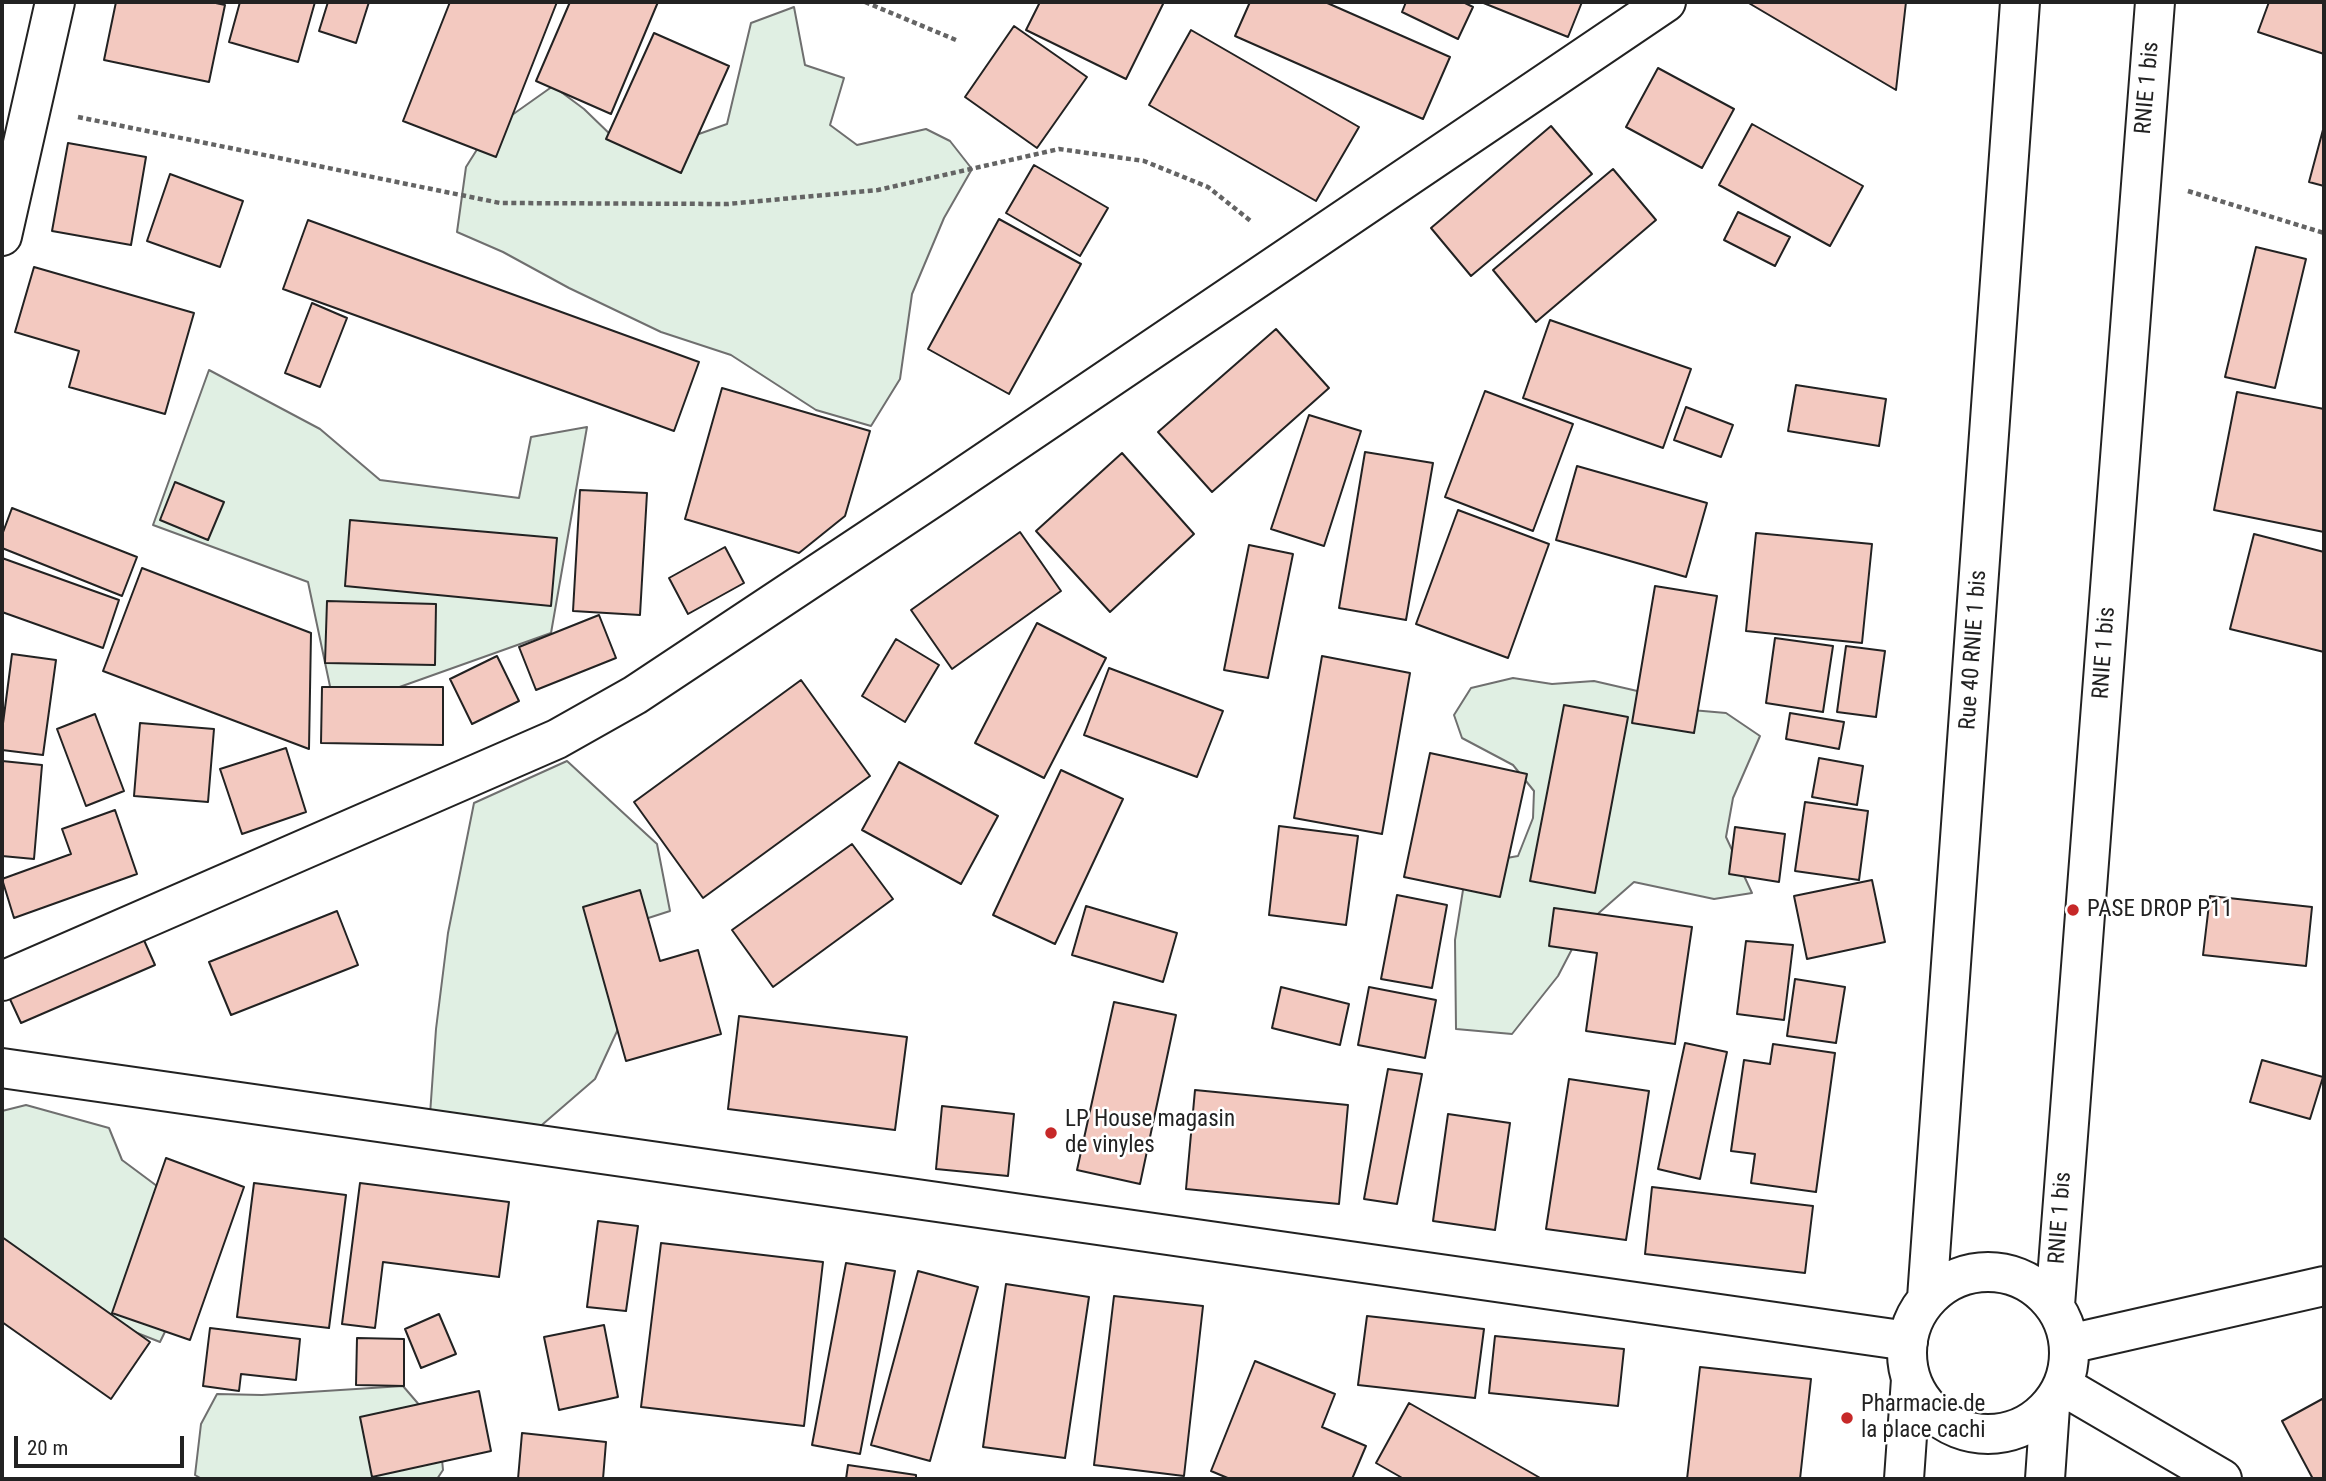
<!DOCTYPE html>
<html>
<head>
<meta charset="utf-8">
<style>
  body { margin:0 }
  #map { position:relative; width:2326px; height:1481px; overflow:hidden; background:#fff; font-family:"Roboto Condensed",sans-serif }
  canvas { display:block }
  .frame { position:absolute; inset:0; border:4px solid #222; pointer-events:none }
  .scale { position:absolute; left:14px; top:1436px; width:170px; height:32px; box-sizing:border-box; border:4px solid #222; border-top:0; padding-left:9px; font-size:21px; line-height:24px; white-space:nowrap; color:#222; -webkit-text-stroke:5px #fff; paint-order:stroke }
</style>
</head>
<body>
<div id="map">
<canvas width="2326" height="1481"></canvas>
<div class="frame"></div>
<div class="scale">20 m</div>
</div>
<script>
const g = document.querySelector('canvas').getContext('2d');
g.lineJoin = 'round';
function fill(path, color) { g.fillStyle = color; g.fill(path, 'evenodd'); }
function trace(path, color, width, dash) { g.strokeStyle = color; g.lineWidth = width; g.lineCap = dash ? 'butt' : 'round'; g.setLineDash(dash || []); g.stroke(path); }
function drawText(font, color, halo, rows, align = 'center') {
  g.font = font + ' "Roboto Condensed",sans-serif'; g.lineWidth = 5; g.setLineDash([]); g.textBaseline = 'middle'; g.strokeStyle = halo; g.fillStyle = color; for (const [text, x, y, turn = 0] of rows) {
    g.save(); g.translate(x, y); g.rotate((+turn || 0) * Math.PI / 180); g.textAlign = isNaN(turn) ? turn : align; if (halo) g.strokeText(text, 0, 0); g.fillText(text, 0, 0); g.restore();
  }
}
const green = new Path2D(`
  M 794,7 L 805,65 L 844,78 L 830,125 L 857,145 L 926,129 L 950,141 L 972,169 L 944,218 L 912,294 L 900,379 L 871,426 L 816,410 L 731,355 L 661,332 L 569,288 L 503,252 L 457,232 L 466,167 L 488,132 L 553,86 L 584,109 L 615,139 L 665,146 L 727,124 L 751,23 Z
  M 209,370 L 320,429 L 380,480 L 519,498 L 531,437 L 587,427 L 551,633 L 335,710 L 308,582 L 153,525 Z
  M 1513,678 L 1552,684 L 1594,681 L 1646,693 L 1680,709 L 1726,713 L 1760,736 L 1733,798 L 1726,837 L 1752,893 L 1714,899 L 1634,882 L 1584,926 L 1558,976 L 1512,1034 L 1456,1029 L 1455,940 L 1467,865 L 1518,856 L 1533,818 L 1534,791 L 1513,765 L 1462,738 L 1454,715 L 1471,688 Z
  M 567,761 L 657,844 L 670,911 L 608,931 L 630,1003 L 595,1079 L 521,1143 L 429,1129 L 436,1029 L 448,933 L 474,803 Z
  M 26,1105 L 109,1128 L 122,1160 L 165,1192 L 176,1309 L 160,1342 L 84,1312 L 34,1296 L 2,1255 L 2,1111 Z
  M 403,1386 L 439,1428 L 443,1470 L 437,1479 L 202,1479 L 195,1475 L 201,1424 L 217,1394 L 262,1395 Z`);
fill(green, '#e0efe3');
trace(green, '#6f6f6f', 2);
const building = new Path2D(`
  M 116,2 L 211,2 L 225,5 L 209,82 L 104,60 Z
  M 240,2 L 315,2 L 298,62 L 229,42 Z
  M 328,2 L 369,2 L 356,43 L 319,31 Z
  M 450,2 L 557,2 L 496,157 L 403,121 Z
  M 570,2 L 658,2 L 611,114 L 536,81 Z
  M 1040,2 L 1164,2 L 1126,79 L 1026,30 Z
  M 1250,2 L 1325,2 L 1450,57 L 1423,119 L 1235,36 Z
  M 1406,2 L 1463,2 L 1473,7 L 1458,39 L 1402,12 Z
  M 1481,2 L 1582,2 L 1568,37 Z
  M 1747,2 L 1906,2 L 1896,90 Z
  M 2269,2 L 2324,2 L 2324,54 L 2258,32 Z
  M 1014,26 L 1087,77 L 1037,148 L 965,97 Z
  M 1191,30 L 1359,127 L 1316,201 L 1149,105 Z
  M 654,33 L 729,66 L 681,173 L 606,139 Z
  M 1658,68 L 1734,109 L 1702,168 L 1626,127 Z
  M 1752,124 L 1863,186 L 1830,246 L 1719,185 Z
  M 1551,126 L 1592,174 L 1471,276 L 1431,228 Z
  M 2324,126 L 2324,186 L 2309,182 Z
  M 68,143 L 146,157 L 131,245 L 52,231 Z
  M 1034,165 L 1108,208 L 1080,256 L 1006,213 Z
  M 1613,169 L 1656,220 L 1536,322 L 1493,270 Z
  M 170,174 L 243,201 L 220,267 L 147,241 Z
  M 1738,212 L 1790,237 L 1775,266 L 1724,240 Z
  M 999,219 L 1081,264 L 1009,394 L 928,349 Z
  M 308,220 L 699,362 L 674,431 L 283,289 Z
  M 2256,247 L 2306,259 L 2275,388 L 2225,377 Z
  M 34,267 L 194,313 L 165,414 L 69,387 L 79,351 L 15,332 Z
  M 312,303 L 347,318 L 320,387 L 285,373 Z
  M 1550,320 L 1691,369 L 1663,448 L 1523,398 Z
  M 1276,329 L 1329,388 L 1212,492 L 1158,432 Z
  M 1796,385 L 1886,399 L 1879,446 L 1788,431 Z
  M 722,388 L 870,431 L 845,516 L 799,553 L 685,519 Z
  M 1485,391 L 1573,424 L 1533,531 L 1445,497 Z
  M 2237,392 L 2324,409 L 2324,532 L 2214,510 Z
  M 1686,407 L 1733,425 L 1721,457 L 1674,440 Z
  M 1309,415 L 1361,431 L 1324,546 L 1271,529 Z
  M 1365,452 L 1433,463 L 1406,620 L 1339,608 Z
  M 1122,453 L 1194,534 L 1110,612 L 1036,531 Z
  M 1577,466 L 1707,503 L 1686,577 L 1556,540 Z
  M 175,482 L 224,502 L 208,540 L 160,520 Z
  M 580,490 L 647,493 L 640,615 L 573,611 Z
  M 12,508 L 137,557 L 122,596 L 2,548 L 2,535 Z
  M 1458,510 L 1549,544 L 1508,658 L 1416,624 Z
  M 350,520 L 557,538 L 551,606 L 345,586 Z
  M 1020,532 L 1061,591 L 952,669 L 911,610 Z
  M 1756,533 L 1872,544 L 1862,643 L 1746,631 Z
  M 2254,534 L 2324,552 L 2324,652 L 2230,629 Z
  M 1249,545 L 1293,554 L 1268,678 L 1224,670 Z
  M 725,547 L 744,583 L 688,614 L 669,578 Z
  M 2,558 L 119,600 L 103,648 L 2,612 Z
  M 142,568 L 311,633 L 309,749 L 103,671 Z
  M 1655,586 L 1717,596 L 1694,733 L 1632,723 Z
  M 327,601 L 436,604 L 435,665 L 325,663 Z
  M 599,615 L 616,658 L 536,690 L 519,647 Z
  M 1037,623 L 1106,658 L 1044,778 L 975,743 Z
  M 1775,638 L 1833,646 L 1823,712 L 1766,703 Z
  M 896,639 L 939,665 L 905,722 L 862,696 Z
  M 1846,646 L 1885,651 L 1876,717 L 1837,712 Z
  M 12,654 L 56,660 L 43,755 L 2,750 L 2,731 Z
  M 497,656 L 519,701 L 472,724 L 450,679 Z
  M 1322,656 L 1410,673 L 1382,834 L 1294,818 Z
  M 1109,668 L 1223,711 L 1197,777 L 1084,735 Z
  M 801,680 L 870,776 L 703,898 L 634,802 Z
  M 322,687 L 443,687 L 443,745 L 321,743 Z
  M 1564,705 L 1628,717 L 1595,893 L 1530,881 Z
  M 1790,713 L 1844,722 L 1839,749 L 1786,739 Z
  M 95,714 L 124,791 L 86,806 L 57,729 Z
  M 140,723 L 214,729 L 208,802 L 134,796 Z
  M 286,748 L 306,812 L 242,834 L 220,769 Z
  M 1430,753 L 1527,774 L 1500,897 L 1404,877 Z
  M 1819,758 L 1863,766 L 1857,805 L 1812,797 Z
  M 2,761 L 42,765 L 34,859 L 2,856 Z
  M 899,762 L 998,816 L 961,884 L 862,830 Z
  M 1061,770 L 1123,799 L 1055,944 L 993,915 Z
  M 1805,802 L 1868,811 L 1859,880 L 1795,871 Z
  M 115,810 L 137,874 L 14,918 L 2,879 L 71,854 L 62,829 Z
  M 1279,826 L 1358,836 L 1346,925 L 1269,915 Z
  M 1735,827 L 1785,834 L 1779,882 L 1729,874 Z
  M 852,844 L 893,899 L 773,987 L 732,930 Z
  M 1872,880 L 1885,942 L 1807,959 L 1794,896 Z
  M 640,890 L 660,961 L 698,950 L 721,1034 L 626,1061 L 583,907 Z
  M 1397,895 L 1447,905 L 1432,988 L 1381,979 Z
  M 2210,896 L 2312,907 L 2306,966 L 2203,955 Z
  M 1086,906 L 1177,933 L 1163,982 L 1072,955 Z
  M 1554,908 L 1692,927 L 1675,1044 L 1586,1031 L 1597,953 L 1549,946 Z
  M 337,911 L 358,965 L 231,1015 L 209,962 Z
  M 143,938 L 155,965 L 21,1023 L 9,997 Z
  M 1746,941 L 1793,945 L 1784,1020 L 1737,1014 Z
  M 1795,979 L 1845,987 L 1836,1043 L 1787,1036 Z
  M 1281,987 L 1349,1004 L 1340,1045 L 1272,1028 Z
  M 1369,987 L 1436,1000 L 1425,1058 L 1358,1045 Z
  M 1114,1002 L 1176,1015 L 1140,1184 L 1077,1170 Z
  M 739,1016 L 907,1037 L 895,1130 L 728,1109 Z
  M 1685,1043 L 1727,1052 L 1700,1179 L 1658,1169 Z
  M 1773,1044 L 1835,1053 L 1816,1192 L 1751,1183 L 1755,1154 L 1731,1151 L 1744,1060 L 1770,1064 Z
  M 2262,1060 L 2323,1077 L 2310,1119 L 2250,1102 Z
  M 1388,1069 L 1422,1074 L 1397,1204 L 1364,1199 Z
  M 1569,1079 L 1649,1091 L 1626,1240 L 1546,1229 Z
  M 1195,1090 L 1348,1105 L 1339,1204 L 1186,1189 Z
  M 942,1106 L 1014,1114 L 1008,1176 L 936,1169 Z
  M 1448,1114 L 1510,1123 L 1495,1230 L 1433,1221 Z
  M 166,1158 L 244,1187 L 190,1340 L 112,1313 Z
  M 254,1183 L 346,1195 L 329,1328 L 237,1317 Z
  M 360,1183 L 509,1202 L 499,1277 L 383,1262 L 375,1328 L 342,1324 Z
  M 1652,1187 L 1813,1206 L 1805,1273 L 1645,1254 Z
  M 598,1221 L 638,1226 L 626,1311 L 587,1307 Z
  M 2,1237 L 150,1342 L 111,1399 L 2,1322 Z
  M 661,1243 L 823,1262 L 804,1426 L 641,1407 Z
  M 846,1263 L 895,1271 L 860,1454 L 812,1445 Z
  M 918,1271 L 978,1287 L 930,1461 L 871,1445 Z
  M 1006,1284 L 1089,1297 L 1065,1458 L 983,1447 Z
  M 1114,1296 L 1203,1306 L 1184,1476 L 1094,1465 Z
  M 439,1314 L 456,1354 L 421,1368 L 405,1329 Z
  M 1367,1316 L 1484,1329 L 1475,1398 L 1358,1385 Z
  M 604,1325 L 618,1397 L 559,1410 L 544,1337 Z
  M 210,1328 L 300,1339 L 296,1380 L 241,1374 L 239,1391 L 203,1386 Z
  M 1495,1336 L 1624,1349 L 1618,1406 L 1489,1393 Z
  M 357,1338 L 404,1339 L 404,1386 L 356,1385 Z
  M 1255,1361 L 1335,1394 L 1322,1427 L 1366,1446 L 1352,1479 L 1230,1479 L 1211,1471 Z
  M 1700,1367 L 1811,1379 L 1800,1479 L 1687,1479 Z
  M 479,1391 L 491,1451 L 372,1477 L 360,1417 Z
  M 2324,1398 L 2324,1479 L 2313,1479 L 2282,1421 Z
  M 1409,1403 L 1542,1479 L 1404,1479 L 1376,1463 Z
  M 522,1433 L 606,1442 L 603,1479 L 518,1479 Z
  M 848,1465 L 916,1475 L 916,1479 L 846,1479 Z`);
fill(building, '#f3c9c0');
trace(building, '#222', 2);
const minor = new Path2D(`
  M 2,236 L 55,2
  M 2,981 L 557,739 L 635,695 L 938,494 L 1666,2
  M 2,1068 L 1908,1341
  M 2069,1344 L 2324,1286
  M 2063,1386 L 2222,1479`);
const major = new Path2D(`
  M1907 1353a81 81 0 1 1 162 0a81 81 0 1 1-162 0Z
  M 1927,1298 L 2020,2
  M 2055,1305 L 2155,2
  M 1904,1479 L 1911,1379
  M 2045,1479 L 2050,1407`);
trace(minor, '#222', 42);
trace(major, '#222', 42);
trace(new Path2D(`
  M 865,2 L 956,40
  M 78,117 L 500,203 L 728,204 L 878,190 L 1059,149 L 1144,161 L 1208,187 L 1252,222
  M 2188,191 L 2324,233`), '#646464', 4.5, [5, 3.5]);
trace(minor, '#fff', 38);
trace(major, '#fff', 38);
for (const [x, y, r, color] of [
  [2073,910,7,"#c62828"],
  [1051,1133,7,"#c62828"],
  [1847,1418,7,"#c62828"]
]) { const dot = new Path2D(); dot.arc(x, y, r, 0, 2 * Math.PI); g.fillStyle = color; g.fill(dot); trace(dot, '#fff', 2.5); }
drawText('23px', '#222', '#fff', [
  ["RNIE 1 bis",2148,88,-85],
  ["Rue 40 RNIE 1 bis",1974,650,-86],
  ["RNIE 1 bis",2105,653,-86],
  ["RNIE 1 bis",2061,1218,-86]
]);
drawText('23px', '#222', '#fff', [
  ["PASE DROP P11",2087,910],
  ["LP House magasin",1065,1120],
  ["de vinyles",1065,1146],
  ["Pharmacie de",1861,1405],
  ["la place cachi",1861,1431]
], 'left');
</script>
</body>
</html>
